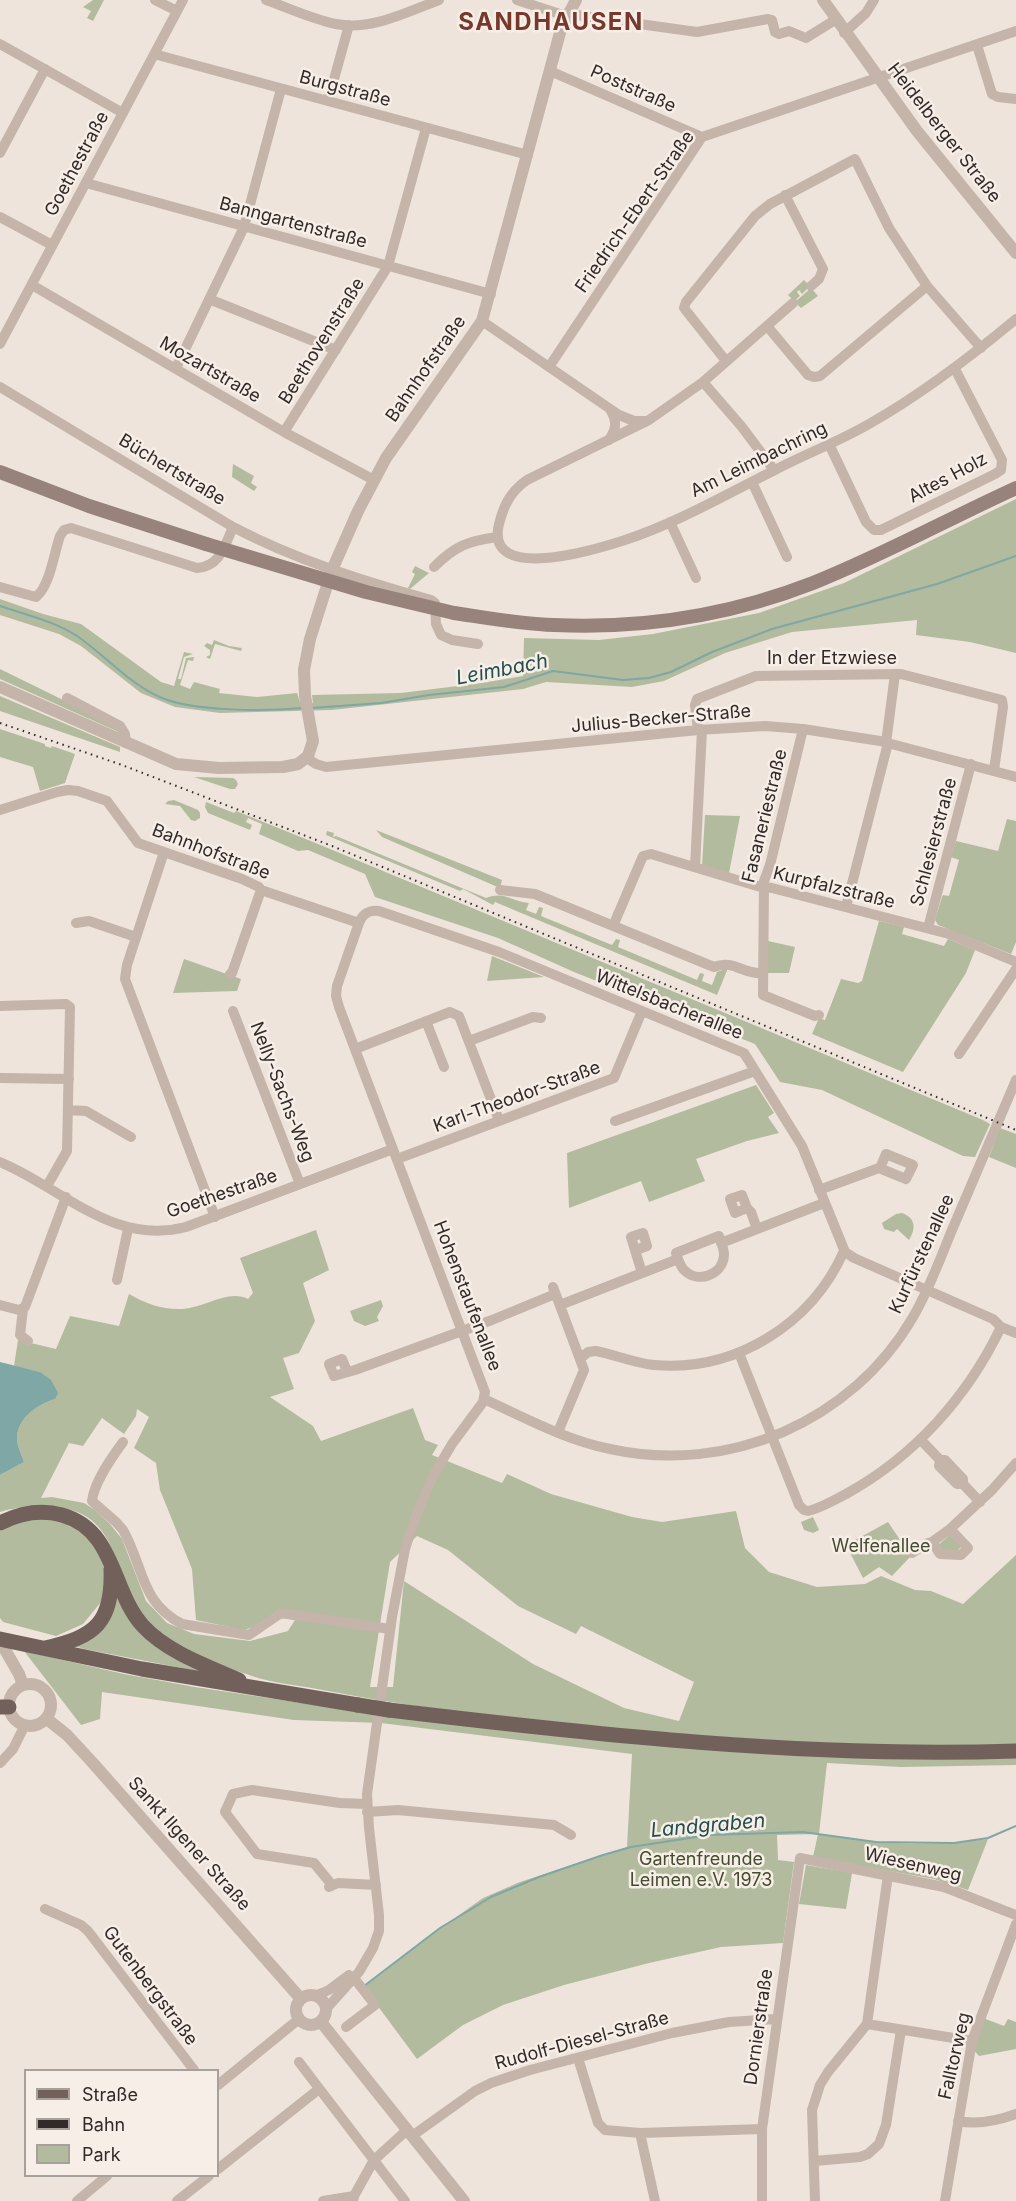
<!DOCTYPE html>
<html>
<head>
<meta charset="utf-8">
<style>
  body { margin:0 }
  #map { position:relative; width:1016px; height:2201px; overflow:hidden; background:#eee4db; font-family:Inter,sans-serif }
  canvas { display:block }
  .legend { position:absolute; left:24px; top:2069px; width:195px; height:108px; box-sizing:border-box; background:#f6eee7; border:2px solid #a8a09b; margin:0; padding:8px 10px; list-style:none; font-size:18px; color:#322a28 }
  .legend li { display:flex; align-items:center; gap:12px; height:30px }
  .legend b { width:30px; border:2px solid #a8a09b }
</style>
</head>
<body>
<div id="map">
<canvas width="1016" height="2201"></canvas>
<ul class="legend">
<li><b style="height:8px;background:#72615b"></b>Straße</li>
<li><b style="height:8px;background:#322a28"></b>Bahn</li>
<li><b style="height:16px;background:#b2bb9d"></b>Park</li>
</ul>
</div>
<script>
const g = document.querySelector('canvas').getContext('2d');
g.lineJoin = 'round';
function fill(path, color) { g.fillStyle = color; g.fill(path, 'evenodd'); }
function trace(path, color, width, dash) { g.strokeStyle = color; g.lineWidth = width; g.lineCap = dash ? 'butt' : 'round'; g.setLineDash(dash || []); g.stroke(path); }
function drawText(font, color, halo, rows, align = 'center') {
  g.font = font + ' Inter,sans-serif'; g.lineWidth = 5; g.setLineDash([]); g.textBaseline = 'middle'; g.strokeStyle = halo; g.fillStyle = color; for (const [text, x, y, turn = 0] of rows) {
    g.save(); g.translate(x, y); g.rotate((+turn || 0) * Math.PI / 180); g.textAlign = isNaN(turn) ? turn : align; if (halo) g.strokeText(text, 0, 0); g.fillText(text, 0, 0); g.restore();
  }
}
fill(new Path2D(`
  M 93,0 L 104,0 L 93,21 L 87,18 L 91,11 L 83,7 Z
  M 804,280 L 810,286 L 802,294 L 799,290 L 797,292 L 800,296 L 794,301 L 788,295 Z
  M 811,288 L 818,296 L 801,308 L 795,302 Z
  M 233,464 L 254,476 L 251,483 L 257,487 L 254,491 L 232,477 Z
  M 1016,499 L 1016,653 L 970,642 L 916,635 L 917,620 L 792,632 L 725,653 L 664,681 L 632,687 L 546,682 L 523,689 L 332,710 L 220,713 L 175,707 L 141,693 L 81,646 L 59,634 L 0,615 L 0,599 L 43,614 L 81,624 L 161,682 L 174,686 L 184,652 L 193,654 L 184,657 L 178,679 L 181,679 L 186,658 L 194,657 L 193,661 L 188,660 L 180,685 L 190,689 L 194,682 L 220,689 L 219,693 L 257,697 L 297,693 L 300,702 L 313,703 L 312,695 L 401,693 L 482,683 L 523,676 L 524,638 L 599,640 L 653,634 L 759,613 L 844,583 Z
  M 415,566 L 429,573 L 410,589 L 408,588 L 415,574 L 412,572 Z
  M 214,640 L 229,646 L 242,648 L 241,651 L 215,644 L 210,659 L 206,657 L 210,655 L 210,650 L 204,646 L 207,643 L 212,645 Z
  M 0,669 L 110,723 L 121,733 L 0,679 Z
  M 0,696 L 120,747 L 120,752 L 0,711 Z
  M 0,729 L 45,744 L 45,746 L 51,748 L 52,746 L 75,754 L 65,783 L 40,791 L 33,767 L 0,757 Z
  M 194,777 L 233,778 L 236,780 L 238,784 L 235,789 L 230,789 Z
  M 174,800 L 198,810 L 200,813 L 200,818 L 195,821 L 191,820 L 180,806 L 165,804 L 168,801 Z
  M 206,802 L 234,813 L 236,811 L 318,844 L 983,1120 L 990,1124 L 975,1157 L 963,1156 L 822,1090 L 780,1082 L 755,1044 L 574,972 L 498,938 L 375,897 L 365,874 L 308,850 L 298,851 L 259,834 L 262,824 L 248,818 L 246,822 L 252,825 L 250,830 L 208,813 L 205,807 Z
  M 705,815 L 740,816 L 729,873 L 702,866 Z
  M 1007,819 L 1016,821 L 1016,942 L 1011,954 L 938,925 L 935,920 L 942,897 L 943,895 L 949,896 L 959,860 L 951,857 L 956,841 L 998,851 Z
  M 376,830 L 502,880 L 500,888 L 382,837 Z
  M 327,831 L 334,833 L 333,837 L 336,836 L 486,898 C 505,891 510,901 529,903 L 526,910 L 536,914 L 539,907 L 543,908 L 541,916 L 612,945 L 616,939 L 620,940 L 618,947 L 697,980 L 700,973 L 704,974 L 702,981 L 712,985 L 717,972 L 728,968 L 717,995 L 495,902 L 493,905 L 463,889 L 460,891 L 326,835 Z
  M 879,921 L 904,927 L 902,934 L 944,946 L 948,939 L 975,950 L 966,973 L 903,1072 L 812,1034 L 819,1018 L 825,1020 L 841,979 L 858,983 L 862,981 Z
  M 768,941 L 795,947 L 789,973 L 768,973 Z
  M 492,956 L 544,977 L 487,981 Z
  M 184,959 L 241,979 L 237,991 L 173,993 Z
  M 756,1085 L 774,1113 L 768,1117 L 779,1133 L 747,1141 L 696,1159 L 705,1181 L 649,1202 L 641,1181 L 569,1208 L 567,1153 Z
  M 1000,1128 L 1016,1134 L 1016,1168 L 989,1157 Z
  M 902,1213 C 916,1218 916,1229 909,1240 L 897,1229 L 894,1232 L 884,1229 L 882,1223 L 896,1214 Z
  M 316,1230 L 329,1270 L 303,1283 L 315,1321 L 299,1353 L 283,1358 L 294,1389 L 270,1397 L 313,1426 L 321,1441 L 413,1408 L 425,1440 L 438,1445 L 432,1455 L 502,1483 L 507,1474 L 551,1494 L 632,1517 L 662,1522 L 736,1511 L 745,1548 L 769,1572 L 817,1587 L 865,1584 L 881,1576 L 915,1590 L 931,1591 L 963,1604 L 1016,1555 L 1016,1746 C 939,1746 861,1746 784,1742 C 690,1737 596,1727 503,1717 C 440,1710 379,1701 317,1689 C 296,1685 273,1683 252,1676 C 223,1666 169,1649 150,1624 C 143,1616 135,1606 131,1597 C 111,1550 108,1506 44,1507 C 29,1508 13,1507 0,1512 L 0,1475 L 24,1462 C 22,1455 17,1446 17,1439 C 17,1418 37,1405 55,1399 L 40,1372 L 14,1366 L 18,1340 L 56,1349 L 70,1316 L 119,1326 L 129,1294 C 146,1304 163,1310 183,1309 C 204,1308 228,1289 248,1299 L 253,1293 L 240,1258 ZM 137,1409 L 149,1417 L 134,1448 L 156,1463 L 160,1490 L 192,1569 L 196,1620 L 244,1630 L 284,1618 L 295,1620 L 288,1631 L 250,1641 L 194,1634 L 167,1623 L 146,1601 L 122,1539 L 110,1524 L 95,1510 L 84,1503 L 52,1497 L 41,1498 L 69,1443 L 83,1446 L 102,1418 L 124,1434 L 136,1416 ZM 417,1536 L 448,1550 L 518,1606 L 576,1634 L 581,1626 L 694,1682 L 679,1721 L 624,1708 L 533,1664 L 404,1581 L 393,1687 L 370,1687 L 390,1562 Z
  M 381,1300 L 383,1306 L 377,1317 L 379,1321 L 365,1326 L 354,1321 L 350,1311 Z
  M 35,1517 L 59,1520 L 78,1525 L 104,1557 L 105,1590 L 101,1602 L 83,1624 L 56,1636 L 3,1622 L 0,1618 L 0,1531 L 10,1523 Z
  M 813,1517 L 819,1530 L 813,1533 L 804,1530 L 801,1522 Z
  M 888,1522 L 911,1556 L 892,1576 L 879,1567 L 863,1578 L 846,1545 Z
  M 950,1535 L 961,1547 L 957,1551 L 942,1550 L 938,1545 Z
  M 118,1589 L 124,1605 L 218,1675 L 84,1649 L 72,1645 Z
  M 24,1651 L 124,1674 L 195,1687 L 382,1715 L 1016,1756 L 1016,1765 L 901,1767 L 827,1763 L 819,1834 C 875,1844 931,1847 988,1839 L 968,1890 L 934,1879 L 813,1857 L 818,1834 L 777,1835 L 778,1860 L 794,1862 L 783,1943 L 721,1947 L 649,1963 L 564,1985 L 503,2005 L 463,2025 L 417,2059 L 363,1986 L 424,1940 L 483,1898 L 520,1882 L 627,1847 L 632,1754 L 381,1723 L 294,1720 L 102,1692 L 100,1719 L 81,1725 Z
  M 806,1865 L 852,1873 L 846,1909 L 799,1904 Z
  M 983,2018 L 1004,2026 L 1008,2019 L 1016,2022 L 1016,2049 L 979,2056 L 973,2049 Z`), '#b2bb9d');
fill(new Path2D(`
  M 0,1362 L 40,1372 L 51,1380 L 58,1393 L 55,1399 C 37,1405 17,1418 17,1439 C 17,1446 22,1455 24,1462 L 0,1475 Z`), '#7ea7a6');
trace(new Path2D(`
  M 0,606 C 26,615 54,621 77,636 C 105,655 130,685 162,698 C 196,712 266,711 303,708
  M 312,708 L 381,703 L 429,695 L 504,687 L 553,671 L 623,680 L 649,678 L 671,672 L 712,652 L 772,629 L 937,584 L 1016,556
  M 364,1986 L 440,1928 L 491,1897 L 539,1877 L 603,1855 L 631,1847 L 709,1835 L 803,1832 L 876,1842 L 954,1843 L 988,1838 L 1016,1826`), '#7ea7a6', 2);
trace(new Path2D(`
  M 155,0 L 177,11
  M 266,0 C 289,8 312,19 336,24 C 371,31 407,12 439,0
  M 517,0 L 566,16
  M 568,12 L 582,16 L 697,32 L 768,19 L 772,20 L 775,32 L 779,34 L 789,31 L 806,38 L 835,20
  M 844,33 L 866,13 L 874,0
  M 0,44 L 123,113
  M 977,45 L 992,94 L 998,97 L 1016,99
  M 154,54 L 528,155
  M 550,71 L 702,137
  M 328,101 L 349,25
  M 0,153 L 45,69
  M 86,183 L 491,294
  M 785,195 L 823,269 L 819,279 L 811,286
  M 0,217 L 52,245
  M 32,285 L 284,432 L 374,480
  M 209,299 L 336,350
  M 793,303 L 703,382 L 649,420 L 527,480 C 510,492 504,505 499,524 C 484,584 597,549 622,541 C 675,524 725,495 775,470 C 805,454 838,442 869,424 C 922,394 969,358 1016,319
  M 482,321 L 619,415 L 634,421 L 645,421
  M 767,326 L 808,375 L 814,377 L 820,376 L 927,286
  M 0,344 L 183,0
  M 726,361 L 684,308 L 686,302 L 755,216 L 770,204 L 855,159 L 889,228 L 927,286 L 981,348
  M 549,367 L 702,137 L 1016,31
  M 176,368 L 244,227 L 281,89
  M 703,382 L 742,427 L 774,470
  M 0,387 L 233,527 C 296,560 363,581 431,600 L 435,603 L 436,624 L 441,635 L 452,640 L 478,644
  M 284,432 L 388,266 L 426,128
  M 609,440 C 617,428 617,421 610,409
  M 829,444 L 866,522 L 874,530 L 881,530 L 995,474 L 1001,470 L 1002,460 L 955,369
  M 752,482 L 787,557
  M 670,522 L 696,578
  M 434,567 C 455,546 468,541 497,537
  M 0,587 L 36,597 C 50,586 54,553 60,536 L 64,530 L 71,528 L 197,568 C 220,567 225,545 233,527
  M 67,698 L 120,726 L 125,734 L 126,743
  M 803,729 L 770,865 L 764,881 L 763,995 L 815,1016 L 819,1015
  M 698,730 L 695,705 L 697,699 L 756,676 L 901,674 L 1002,700 L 1003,707 L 994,770
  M 886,743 L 895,674
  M 307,758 L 316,764 L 326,767 L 698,730 L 765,726 L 803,729 L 880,741 L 1016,777
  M 0,810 L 57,792 L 68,790 L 78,791 L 107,801 L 138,843 L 242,879 L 259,887 L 261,890 L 359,923
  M 164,852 L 127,965 L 125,979 L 215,1217
  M 695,867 L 702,730
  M 500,890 L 535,894 L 714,967 C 734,959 743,975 763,973
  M 846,907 L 888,743
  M 76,923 L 89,921 L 136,937
  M 613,926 L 643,856 L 651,854 L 757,886 L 772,888 L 949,934 L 1016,962
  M 928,928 L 971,764
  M 230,974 L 232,973 L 261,890
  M 0,1006 L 66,1004 L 70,1007 L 67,1151 L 47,1186
  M 233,1011 L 300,1184
  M 426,1021 L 444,1067
  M 469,1041 L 533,1017 L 541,1018
  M 355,1049 L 450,1012 L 459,1016 L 499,1120
  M 959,1054 L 1016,969
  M 0,1078 L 69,1079
  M 68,1110 L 86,1111 L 131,1137
  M 615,1121 L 755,1071
  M 397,1159 L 614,1078 L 642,1011
  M 0,1162 C 63,1188 112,1246 186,1227 L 393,1149
  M 819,1190 L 879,1168 L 906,1179 L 913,1165 L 886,1154 L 880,1168
  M 747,1208 L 742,1195 L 730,1199 L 735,1213 L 747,1208 L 751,1212 L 757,1229
  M 719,1236 C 721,1242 724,1248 724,1255 C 723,1275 698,1284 684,1270 C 680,1266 678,1259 676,1253 Z
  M 721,1243 L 824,1203
  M 636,1250 L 647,1246 L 643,1233 L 631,1237 L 642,1273
  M 117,1280 L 128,1229
  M 553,1287 L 584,1370 L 558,1432
  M 0,1305 L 19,1310 L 25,1307 L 66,1197
  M 560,1305 L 678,1259
  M 23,1309 L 20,1335 L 28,1341
  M 739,1353 L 799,1505 L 804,1510 L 808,1511 C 821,1508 834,1500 846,1494 C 915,1456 968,1396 1001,1327
  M 580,1359 L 588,1352 L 596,1351 C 616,1355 634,1363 654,1365 C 735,1372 811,1325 844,1251
  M 347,1371 L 342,1359 L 329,1364 L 334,1376 L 355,1370 L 492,1320 L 555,1294
  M 484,1399 C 525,1418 566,1440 610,1449 C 728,1475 852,1422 913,1317 C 929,1290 940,1259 952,1230 C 973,1180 995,1130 1016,1080
  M 920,1439 L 940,1460 L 939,1466 L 957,1484 L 963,1484 L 980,1502
  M 123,1442 C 112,1457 94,1482 92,1501 L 116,1522 L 123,1530 C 144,1567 140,1602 182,1624 L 249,1635 L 281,1613 L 390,1629
  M 940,1460 L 945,1460 L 963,1479 L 963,1484
  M 932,1542 L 940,1554 L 961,1555 L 968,1548 L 950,1529
  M 912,1553 L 928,1543 L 932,1542 L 950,1529 L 992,1490 L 1016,1463
  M 0,1763 L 13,1749 L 25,1725
  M 367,1812 L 398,1810 L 554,1825 L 571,1835
  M 332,1885 L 314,1863 L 257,1854 L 225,1812 L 233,1794 L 252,1790 L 340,1803 L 367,1804
  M 329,1887 L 338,1883 L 376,1885
  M 45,1909 L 81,1925 L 88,1931 L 194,2070
  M 317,1995 L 329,1990 L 349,1975
  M 327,2008 L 359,1972 L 373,1948 L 379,1931 L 379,1915 L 369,1828 L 367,1794 L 392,1617 L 405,1549 L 417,1513 L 433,1476 L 452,1444 L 483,1402 L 485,1392 L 339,1007 L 336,996 L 337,986 L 359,923 C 363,913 369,910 379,911 L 499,952 L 744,1053 L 802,1146 L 845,1252 L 854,1258 L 993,1319 L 1001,1327 L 1016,1333
  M 867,2024 L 972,2041
  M 346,2027 L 375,2005 L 354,1978
  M 578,2058 L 598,2123 L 605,2130 L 640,2133 L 762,2129
  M 299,2062 L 405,2201
  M 218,2085 L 299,2019
  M 958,2121 C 977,2125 997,2121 1016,2114
  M 640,2133 L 655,2201
  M 412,2136 L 475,2091 L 491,2083 L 530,2070 L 672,2033 L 729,2022 L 776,2019
  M 815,2161 L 860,2157 L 868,2154 L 879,2144 L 886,2125 L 901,2030
  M 218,2169 L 319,2089
  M 77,2201 L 107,2176
  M 177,2201 L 209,2176
  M 323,2201 L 354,2196
  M 353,2201 L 354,2196 L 374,2160 L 407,2130
  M 762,2201 L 762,2129 L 800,1858 L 944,1887 L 1016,1915
  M 815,2201 L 812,2110 L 820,2085 L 828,2072 L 867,2024 L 888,1875
  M 945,2201 L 972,2041 L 1016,1924`), '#c4b4a9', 10);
trace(new Path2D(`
  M 823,0 L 917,131 L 1016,253
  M 0,687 L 176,764 L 219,768 L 283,767 L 298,764 L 308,756 L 313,741 L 305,696 L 304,670 L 310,639 L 332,570 L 358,511 L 386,458 L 482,321 L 561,29 L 576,0
  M 0,1641 L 19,1674 L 23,1685
  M9 1705a21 21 0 1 1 42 0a21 21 0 1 1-42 0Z
  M 47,1719 L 67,1735 L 92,1762 L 301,1999
  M296 2010a15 15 0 1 1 30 0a15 15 0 1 1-30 0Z
  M 321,2022 L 464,2201`), '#c4b4a9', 12);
trace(new Path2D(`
  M 0,472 L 89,506 L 206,544
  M 454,613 C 488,618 521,624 554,625 C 642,629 731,615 813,583 C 883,555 948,519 1016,488`), '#97837b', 14);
trace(new Path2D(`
  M 0,1523 C 20,1513 40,1509 62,1515 C 116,1530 111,1591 143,1626 C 167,1652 207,1666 239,1680
  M 0,1639 L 142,1669 L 358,1705
  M 45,1648 C 95,1637 113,1623 111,1569
  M 0,1707 L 9,1707
  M 389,1710 C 596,1735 808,1758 1016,1751`), '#72615b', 15);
trace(new Path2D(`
  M 0,723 L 122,765 L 332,846 L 1016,1130`), '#322a28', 2, [1.5, 4.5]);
trace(new Path2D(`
  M 206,544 L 366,592 L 454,613`), '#97837b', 14);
trace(new Path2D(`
  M 358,1705 L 389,1710`), '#72615b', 15);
drawText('18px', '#322a28', '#f6eee7', [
  ["Burgstraße",345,89,15],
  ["Poststraße",633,89,24],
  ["Heidelberger Straße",944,133,52],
  ["Goethestraße",77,164,-62],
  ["Friedrich-Ebert-Straße",635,212,-55],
  ["Banngartenstraße",293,223,15],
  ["Beethovenstraße",322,341,-58],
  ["Bahnhofstraße",426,369,-55],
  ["Mozartstraße",210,370,30],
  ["Am Leimbachring",759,460,-26],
  ["Büchertstraße",172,470,31],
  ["Altes Holz",948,478,-28],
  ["In der Etzwiese",832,659],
  ["Julius-Becker-Straße",661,719,-5],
  ["Fasaneriestraße",765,816,-76],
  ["Schlesierstraße",934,842,-75],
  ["Bahnhofstraße",211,852,21],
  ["Kurpfalzstraße",834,888,14],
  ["Wittelsbacherallee",669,1005,22],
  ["Nelly-Sachs-Weg",282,1092,69],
  ["Karl-Theodor-Straße",517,1097,-20],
  ["Goethestraße",222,1194,-19],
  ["Kurfürstenallee",922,1254,-65],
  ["Hohenstaufenallee",467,1296,69],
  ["Sankt Ilgener Straße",189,1844,48],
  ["Wiesenweg",913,1865,13],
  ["Gutenbergstraße",150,1986,53],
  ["Dornierstraße",759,2027,-82],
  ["Rudolf-Diesel-Straße",582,2041,-15],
  ["Falltorweg",955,2056,-77]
]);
drawText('18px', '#444d2f', '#f6eee7', [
  ["Welfenallee",881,1547],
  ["Gartenfreunde",701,1860],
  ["Leimen e.V. 1973",701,1881]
]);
drawText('italic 20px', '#234e4e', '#f6eee7', [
  ["Leimbach",502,670,-11],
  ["Landgraben",708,1826,-5]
]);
g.letterSpacing = '1.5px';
drawText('bold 24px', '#76392c', '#f6eee7', [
  ["SANDHAUSEN",551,23]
]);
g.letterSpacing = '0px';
</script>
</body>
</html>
